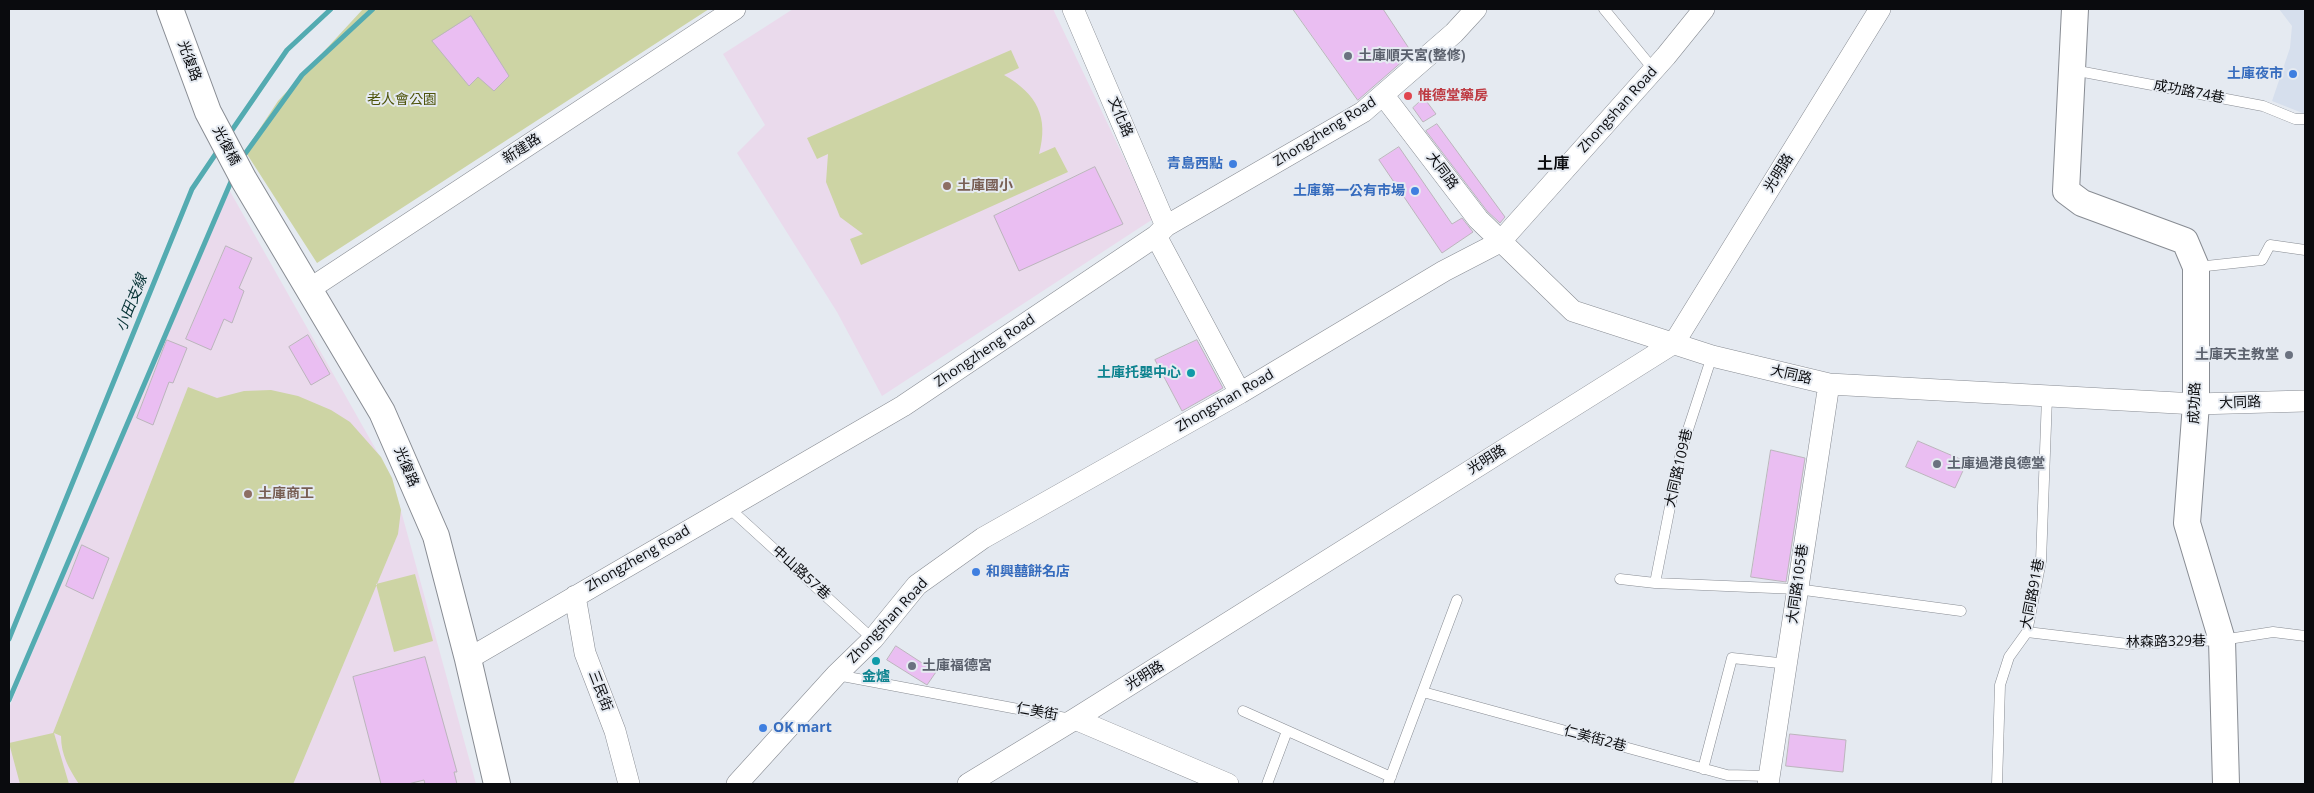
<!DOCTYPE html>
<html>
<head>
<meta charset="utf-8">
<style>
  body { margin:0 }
  #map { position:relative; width:2314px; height:793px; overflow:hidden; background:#e5eaf1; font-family:"Open Sans",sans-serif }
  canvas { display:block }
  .frame { position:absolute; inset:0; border:10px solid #0a0b0e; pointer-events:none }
</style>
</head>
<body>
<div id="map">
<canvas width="2314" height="793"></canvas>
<div class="frame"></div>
</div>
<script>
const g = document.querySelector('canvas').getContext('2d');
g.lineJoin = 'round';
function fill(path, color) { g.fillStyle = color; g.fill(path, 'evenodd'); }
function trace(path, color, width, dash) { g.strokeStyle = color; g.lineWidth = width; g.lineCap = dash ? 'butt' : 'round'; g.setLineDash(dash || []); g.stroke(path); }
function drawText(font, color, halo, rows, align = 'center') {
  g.font = font + ' "Open Sans","Noto Sans TC",sans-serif'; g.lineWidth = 4; g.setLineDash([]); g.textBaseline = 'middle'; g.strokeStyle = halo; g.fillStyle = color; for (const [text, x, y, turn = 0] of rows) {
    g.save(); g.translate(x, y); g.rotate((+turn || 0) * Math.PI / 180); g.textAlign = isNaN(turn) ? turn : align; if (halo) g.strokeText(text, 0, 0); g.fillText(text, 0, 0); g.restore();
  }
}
fill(new Path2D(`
  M 2279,9 L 2305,9 L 2305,114 L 2272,101 L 2290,48 L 2292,26 Z`), '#d6dfed');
fill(new Path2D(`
  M 793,9 L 1053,9 L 1153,219 L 882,396 L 837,312 L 737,153 L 765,125 L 723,54 Z
  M 227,186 L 392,478 L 476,784 L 9,784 L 9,708 Z`), '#eadaec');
fill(new Path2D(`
  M 363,9 L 709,9 L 317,263 L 245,151 L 278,101 Z
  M 1011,50 L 1019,68 L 1004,75 C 1037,94 1049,117 1039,154 L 1055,147 L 1068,172 L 861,265 L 850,239 L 863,234 L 840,217 L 826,182 L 828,154 L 817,159 L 807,138 Z
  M 188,387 L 217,398 L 244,391 L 271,390 L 298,396 L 331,410 L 350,422 L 381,457 L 392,478 L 401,510 L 398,534 L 294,782 L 293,784 L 79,784 C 69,769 61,755 61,736 L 54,733 L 69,784 L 20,784 L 9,743 L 53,733 Z
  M 415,574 L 433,641 L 394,652 L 376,584 Z`), '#cdd4a4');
trace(new Path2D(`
  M 230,133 L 287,50 L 331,9
  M 242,158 L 302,75 L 373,9
  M 9,639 L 192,189 L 219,149
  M 9,700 L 233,177`), '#53abb1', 5);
const building = new Path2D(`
  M 1293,9 L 1383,9 L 1412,53 L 1358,100 Z
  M 471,16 L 509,76 L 494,91 L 478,77 L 469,86 L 432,41 Z
  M 1424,98 L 1436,114 L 1423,122 L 1413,108 Z
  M 1437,124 L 1505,217 L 1500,223 L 1487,211 L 1426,131 Z
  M 1399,147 L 1452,224 L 1462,218 L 1473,232 L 1442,253 L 1379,160 Z
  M 1095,167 L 1123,224 L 1019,271 L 994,216 Z
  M 226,246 L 252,258 L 239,288 L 244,291 L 232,323 L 224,319 L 211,350 L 186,339 Z
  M 308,335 L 330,374 L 311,385 L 289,347 Z
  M 167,340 L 187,348 L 173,383 L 169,382 L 153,425 L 137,418 Z
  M 1197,340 L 1223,388 L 1182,411 L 1155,360 Z
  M 1918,441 L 1967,462 L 1955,488 L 1906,467 Z
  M 1771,450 L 1805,458 L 1786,582 L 1751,577 Z
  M 82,545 L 109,558 L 93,599 L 66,586 Z
  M 896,646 L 936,672 L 927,685 L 887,660 Z
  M 425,657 L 457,772 L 454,772 L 457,784 L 425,784 L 424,780 L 408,784 L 381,784 L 353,677 Z
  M 1790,734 L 1846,740 L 1843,772 L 1786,766 Z`);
fill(building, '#eabef2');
trace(building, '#bbb5bc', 1);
const service = new Path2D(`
  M 1604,9 L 1654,70
  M 2073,70 L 2263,106 L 2295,119 L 2305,119
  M 2197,267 L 2262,260 L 2270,245 L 2305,250
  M 728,507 L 875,641
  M 1620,579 L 1655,583 L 1797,589 L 1961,611
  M 1655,583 L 1681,451 L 1712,356
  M 2027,632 L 2128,644 L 2222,640 L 2273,632 L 2305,636
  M 837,675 L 1071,719
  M 1423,692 L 1727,775 L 1769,776
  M 1243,711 L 1391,777
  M 1703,769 L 1732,658 L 1788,664
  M 1267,784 L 1287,731
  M 1388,784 L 1457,600
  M 1997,784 L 2000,685 L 2009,657 L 2027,632 L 2041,561 L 2047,397`);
const minor = new Path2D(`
  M 1073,9 L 1166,226
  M 1384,96 L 1478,219 L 1573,311 L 1712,356 L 1829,384 L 2196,404 L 2305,401
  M 1156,236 L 1240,393
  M 308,290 L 735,9
  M 575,596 L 585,653 L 615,731 L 629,784
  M 468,659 L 903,406 L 1156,236 L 1166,226 L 1363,112 L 1454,33 L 1476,9
  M 1075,719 L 1228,784
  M 737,784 L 836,675 L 873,639 L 917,585 L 983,538 L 1240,393 L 1444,271 L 1500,242 L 1666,56 L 1704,9
  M 968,784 L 1075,719 L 1674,343 L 1880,9
  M 1768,784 L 1829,384`);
const tertiary = new Path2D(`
  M 170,9 L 208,112 L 244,180 L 382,412 L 436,536 L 468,659 L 497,784
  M 2075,9 L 2066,191 L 2082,203 L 2185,241 L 2196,267 L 2196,404 L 2187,523 L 2222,640 L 2226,784`);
trace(service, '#888c93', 11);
trace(minor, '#888c93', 22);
trace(tertiary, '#888c93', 28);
trace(service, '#fff', 10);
trace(minor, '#fff', 21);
trace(tertiary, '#fff', 26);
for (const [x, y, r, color] of [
  [1348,56,5,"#6b7280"],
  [2293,74,5,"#3f7fe0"],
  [1408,96,5,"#e0444e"],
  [1233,164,5,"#3f7fe0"],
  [947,186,5,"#8d6e63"],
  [1415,191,5,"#3f7fe0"],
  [2289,355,5,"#6b7280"],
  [1191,373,5,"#0f9aa8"],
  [1937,464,5,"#6b7280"],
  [248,494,5,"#8d6e63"],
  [976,572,5,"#3f7fe0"],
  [876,661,5,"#0f9aa8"],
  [912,666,5,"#6b7280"],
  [763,728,5,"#3f7fe0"]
]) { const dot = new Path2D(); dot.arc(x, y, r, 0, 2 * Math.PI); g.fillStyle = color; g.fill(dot); trace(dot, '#e5eaf1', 2); }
drawText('bold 14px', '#5b616d', '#e5eaf1', [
  ["土庫順天宮(整修)",1358,56],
  ["土庫天主教堂",2279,355,"right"],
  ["土庫過港良德堂",1947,464],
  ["土庫福德宮",922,666]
], 'left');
drawText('14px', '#0a0b0e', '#e5eaf1', [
  ["光復路",189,61,70],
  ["成功路74巷",2189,92,11],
  ["Zhongshan Road",1618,110,-48],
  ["文化路",1120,117,67],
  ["Zhongzheng Road",1325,132,-32],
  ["光復橋",226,146,62],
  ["新建路",522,149,-33],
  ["大同路",1442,171,53],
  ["光明路",1779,173,-58],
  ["Zhongzheng Road",985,351,-34],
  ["大同路",1791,375,13],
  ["Zhongshan Road",1225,401,-30],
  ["成功路",2195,403,-88],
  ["大同路",2240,403,-2],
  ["光明路",1487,460,-32],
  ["光復路",406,467,67],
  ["大同路109巷",1679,468,-77],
  ["Zhongzheng Road",638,559,-30],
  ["中山路57巷",801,573,42],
  ["大同路105巷",1798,584,-82],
  ["大同路91巷",2033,594,-79],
  ["Zhongshan Road",888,621,-47],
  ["林森路329巷",2166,642,-1],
  ["光明路",1145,676,-32],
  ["三民街",600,691,69],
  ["仁美街",1037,712,10],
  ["仁美街2巷",1595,739,15]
]);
drawText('bold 14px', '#366cbe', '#e5eaf1', [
  ["土庫夜市",2283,74],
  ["青島西點",1223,164],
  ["土庫第一公有市場",1405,191],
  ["和興囍餅名店",986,572,"left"],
  ["OK mart",773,728,"left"]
], 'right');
drawText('bold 14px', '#be3a42', '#e5eaf1', [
  ["惟德堂藥房",1418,96]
], 'left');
drawText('14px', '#4e540b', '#e5eaf1', [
  ["老人會公園",402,100]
]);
drawText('bold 14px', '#785e54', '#e5eaf1', [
  ["土庫國小",957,186],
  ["土庫商工",258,494]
], 'left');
drawText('bold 14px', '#0d838f', '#e5eaf1', [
  ["土庫托嬰中心",1181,373],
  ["金爐",876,677,"center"]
], 'right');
drawText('italic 15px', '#073336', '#e5eaf1', [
  ["小田支線",132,303,-68]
]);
drawText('bold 16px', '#0a0b0e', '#e5eaf1', [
  ["土庫",1553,164]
]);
</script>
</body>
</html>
